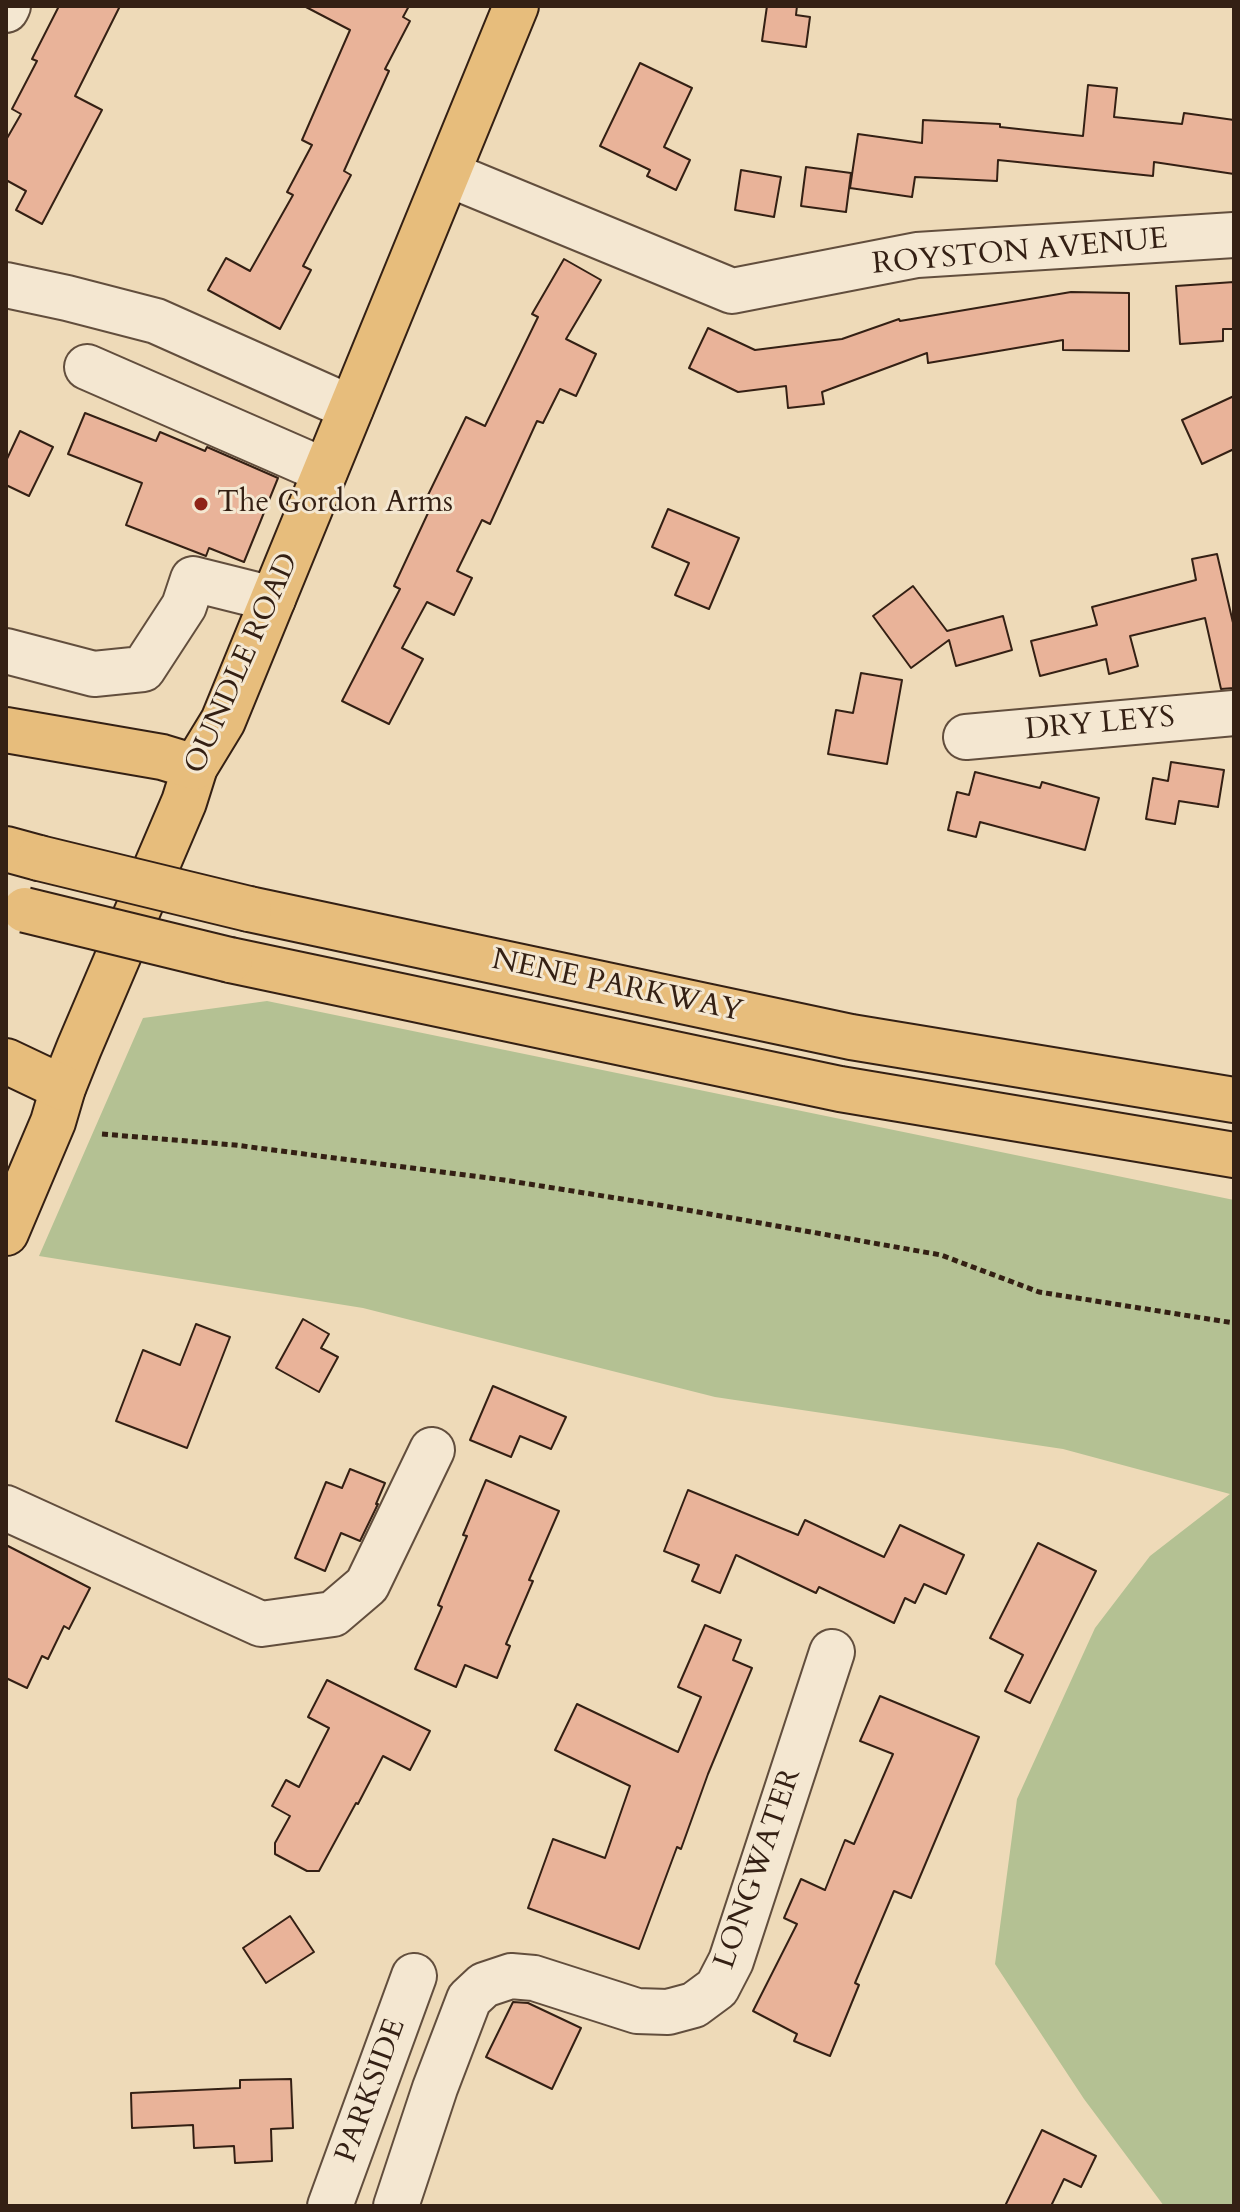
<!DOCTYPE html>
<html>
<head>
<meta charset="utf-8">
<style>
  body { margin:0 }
  #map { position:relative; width:1240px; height:2212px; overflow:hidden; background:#eedab8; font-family:Cardo,serif }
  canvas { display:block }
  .frame { position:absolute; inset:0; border:8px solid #342014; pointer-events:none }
</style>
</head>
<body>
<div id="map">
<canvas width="1240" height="2212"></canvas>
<div class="frame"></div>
</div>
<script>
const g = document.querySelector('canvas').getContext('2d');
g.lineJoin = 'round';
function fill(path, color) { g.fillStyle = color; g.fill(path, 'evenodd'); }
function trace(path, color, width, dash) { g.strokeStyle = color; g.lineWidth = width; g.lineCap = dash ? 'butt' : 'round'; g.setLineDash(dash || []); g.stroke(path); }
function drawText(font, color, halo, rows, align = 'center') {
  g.font = font + ' Cardo,serif'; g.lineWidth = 6; g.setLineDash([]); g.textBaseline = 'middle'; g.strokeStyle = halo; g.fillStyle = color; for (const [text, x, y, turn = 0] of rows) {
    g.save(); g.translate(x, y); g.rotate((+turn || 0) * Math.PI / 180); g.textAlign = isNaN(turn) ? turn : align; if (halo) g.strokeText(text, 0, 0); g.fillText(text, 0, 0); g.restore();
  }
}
fill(new Path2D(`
  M 267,1001 L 1234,1200 L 1234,2206 L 1164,2206 L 1084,2099 L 995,1964 L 1017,1799 L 1095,1628 L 1150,1556 L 1230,1494 L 1063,1449 L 715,1397 L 363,1308 L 39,1256 L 143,1018 Z`), '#b4c193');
const building = new Path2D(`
  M 59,6 L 120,6 L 75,96 L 102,110 L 42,224 L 16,210 L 26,191 L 6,180 L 6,140 L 21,114 L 12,109 L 37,61 L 32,59 Z
  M 304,6 L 409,6 L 403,17 L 410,21 L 385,69 L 389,71 L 344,171 L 351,175 L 303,266 L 311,270 L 280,329 L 208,290 L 226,258 L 250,271 L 293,195 L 287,192 L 312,145 L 302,140 L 350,30 Z
  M 767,6 L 797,6 L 796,15 L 810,17 L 806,47 L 762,41 Z
  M 640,63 L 692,88 L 664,147 L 690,160 L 676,190 L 647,176 L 650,170 L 600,146 Z
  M 1088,85 L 1117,88 L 1114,117 L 1182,124 L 1184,113 L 1234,120 L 1234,174 L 1154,162 L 1153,176 L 998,160 L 997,181 L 915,177 L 912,197 L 850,188 L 858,134 L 922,143 L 923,120 L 1000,124 L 1000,127 L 1083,136 Z
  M 806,167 L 851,173 L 846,212 L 801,206 Z
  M 741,170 L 781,177 L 774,217 L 735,210 Z
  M 564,259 L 601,280 L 566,339 L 596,354 L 576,396 L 560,389 L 543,423 L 537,421 L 490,524 L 482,520 L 457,571 L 472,578 L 454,615 L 427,602 L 402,648 L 423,659 L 389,724 L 342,701 L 400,589 L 394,586 L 435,498 L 428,495 L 466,417 L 485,426 L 538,317 L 532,314 Z
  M 1234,282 L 1234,329 L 1223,329 L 1223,341 L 1180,344 L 1176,286 Z
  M 1071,292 L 1129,293 L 1129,351 L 1063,350 L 1063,340 L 928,363 L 927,353 L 822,392 L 824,404 L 788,408 L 786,386 L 738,392 L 689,368 L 708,328 L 755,350 L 842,339 L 899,319 L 900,321 Z
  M 1234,396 L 1234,449 L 1202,464 L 1182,420 Z
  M 85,413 L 156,441 L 160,432 L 205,451 L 207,447 L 278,478 L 244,562 L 209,548 L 206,556 L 126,525 L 142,483 L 68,454 Z
  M 20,431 L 53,447 L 29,496 L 6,485 L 6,461 Z
  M 668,509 L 739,538 L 709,609 L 675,595 L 689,563 L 652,547 Z
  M 1217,554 L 1234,627 L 1234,688 L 1221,689 L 1205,618 L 1130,636 L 1138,666 L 1109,674 L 1106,659 L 1040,676 L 1031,641 L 1097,625 L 1092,607 L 1196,580 L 1192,559 Z
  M 913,586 L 947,631 L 1003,616 L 1012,650 L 956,666 L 949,640 L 911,668 L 873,616 Z
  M 861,673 L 902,680 L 887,764 L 828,754 L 836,710 L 853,713 Z
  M 1171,762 L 1224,770 L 1218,807 L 1179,801 L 1175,824 L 1146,819 L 1153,778 L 1168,781 Z
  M 975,772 L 1040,788 L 1042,782 L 1099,798 L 1085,850 L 980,822 L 976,837 L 948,830 L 957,792 L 969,795 Z
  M 303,1319 L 329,1334 L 321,1348 L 338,1357 L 319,1392 L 276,1368 Z
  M 196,1324 L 230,1337 L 187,1448 L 116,1421 L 143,1350 L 180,1365 Z
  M 493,1386 L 566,1417 L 551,1449 L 520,1436 L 511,1457 L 470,1440 Z
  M 350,1469 L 385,1483 L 376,1504 L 378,1504 L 360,1541 L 341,1533 L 325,1571 L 295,1558 L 326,1482 L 342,1488 Z
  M 486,1480 L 559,1511 L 529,1580 L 533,1581 L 506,1644 L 510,1646 L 497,1678 L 465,1665 L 456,1687 L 415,1669 L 442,1607 L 438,1605 L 467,1536 L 463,1535 Z
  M 688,1490 L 798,1535 L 805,1520 L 884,1557 L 900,1525 L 964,1555 L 946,1594 L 924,1584 L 915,1603 L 905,1598 L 894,1623 L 819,1587 L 816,1593 L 736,1555 L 720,1593 L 692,1581 L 699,1565 L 664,1551 Z
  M 1038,1543 L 1096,1571 L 1030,1703 L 1005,1691 L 1023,1655 L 990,1638 Z
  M 6,1545 L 90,1588 L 69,1629 L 64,1626 L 48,1659 L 42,1656 L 27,1688 L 6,1678 Z
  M 705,1625 L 741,1640 L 733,1660 L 752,1668 L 708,1774 L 681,1849 L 677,1847 L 639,1949 L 528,1908 L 553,1839 L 605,1858 L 630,1786 L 555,1750 L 577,1704 L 678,1752 L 701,1697 L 678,1687 Z
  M 327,1680 L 430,1731 L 410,1770 L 383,1756 L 358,1804 L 356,1803 L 319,1871 L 307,1871 L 275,1854 L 275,1843 L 290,1816 L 272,1806 L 286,1780 L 299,1787 L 329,1728 L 308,1717 Z
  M 880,1696 L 979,1737 L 911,1898 L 894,1891 L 855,1983 L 859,1985 L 830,2056 L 794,2041 L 797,2034 L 753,2011 L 797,1924 L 784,1918 L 801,1879 L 825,1890 L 845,1840 L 854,1844 L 893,1754 L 860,1741 Z
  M 290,1916 L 314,1952 L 266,1983 L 243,1948 Z
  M 513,2002 L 528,2003 L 581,2028 L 552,2089 L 486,2057 Z
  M 291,2079 L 293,2128 L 271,2129 L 272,2161 L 235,2163 L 234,2146 L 194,2148 L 193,2125 L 132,2128 L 131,2093 L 240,2088 L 240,2080 Z
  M 1042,2130 L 1096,2156 L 1081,2187 L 1064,2179 L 1051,2206 L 1005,2206 Z`);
fill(building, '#e9b399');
trace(building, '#342014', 2);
const minor = new Path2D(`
  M 6,10 L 8,6
  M 448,174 L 732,291 L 917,255 L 1234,235
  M 6,285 L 67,298 L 156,321 L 351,408
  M 87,367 L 325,471
  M 6,651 L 94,674 L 143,669 L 184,606 L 193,579 L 273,599
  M 966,737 L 1234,713
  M 6,1508 L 261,1624 L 333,1614 L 367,1585 L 432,1450
  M 330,2206 L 414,1976
  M 396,2206 L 435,2088 L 469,1999 L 484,1985 L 511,1976 L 534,1978 L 637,2011 L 668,2012 L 694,2005 L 717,1988 L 731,1961 L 832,1652`);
const major = new Path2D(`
  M 6,1233 L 53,1122 L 63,1088 L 79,1048 L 184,802 L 195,767 L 223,721 L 516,6`);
const highway = new Path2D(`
  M 6,730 L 162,757 L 195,767
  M 6,849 L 39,858
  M 249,909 L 851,1037 L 1234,1100
  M 230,960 L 840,1089 L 1234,1155
  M 6,1061 L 63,1088`);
trace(minor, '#624e3d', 48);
trace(major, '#342014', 48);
trace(highway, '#342014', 48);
trace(new Path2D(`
  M 102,1134 L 235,1145 L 504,1180 L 653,1204 L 941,1255 L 1039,1292 L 1234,1323`), '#342014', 5, [6, 4]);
trace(minor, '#f4e7d1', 44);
trace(major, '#e7bd7c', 44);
trace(highway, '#e7bd7c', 44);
const highwayBridge = new Path2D(`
  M 39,858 L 249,909
  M 25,910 L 230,960`);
trace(highwayBridge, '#342014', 48, []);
trace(highwayBridge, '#e7bd7c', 44);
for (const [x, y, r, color] of [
  [201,504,8,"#8f2418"]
]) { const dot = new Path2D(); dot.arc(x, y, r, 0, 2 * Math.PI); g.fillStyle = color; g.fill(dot); trace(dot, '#f4e7d1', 3); }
drawText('30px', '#342014', '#f4e7d1', [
  ["ROYSTON AVENUE",1020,253,-5],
  ["OUNDLE ROAD",243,664,-66],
  ["DRY LEYS",1100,725,-5],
  ["NENE PARKWAY",617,987,12],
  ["LONGWATER",759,1869,-71],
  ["PARKSIDE",372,2091,-70]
]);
drawText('30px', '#342014', '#f4e7d1', [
  ["The Gordon Arms",217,504]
], 'left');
</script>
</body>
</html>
